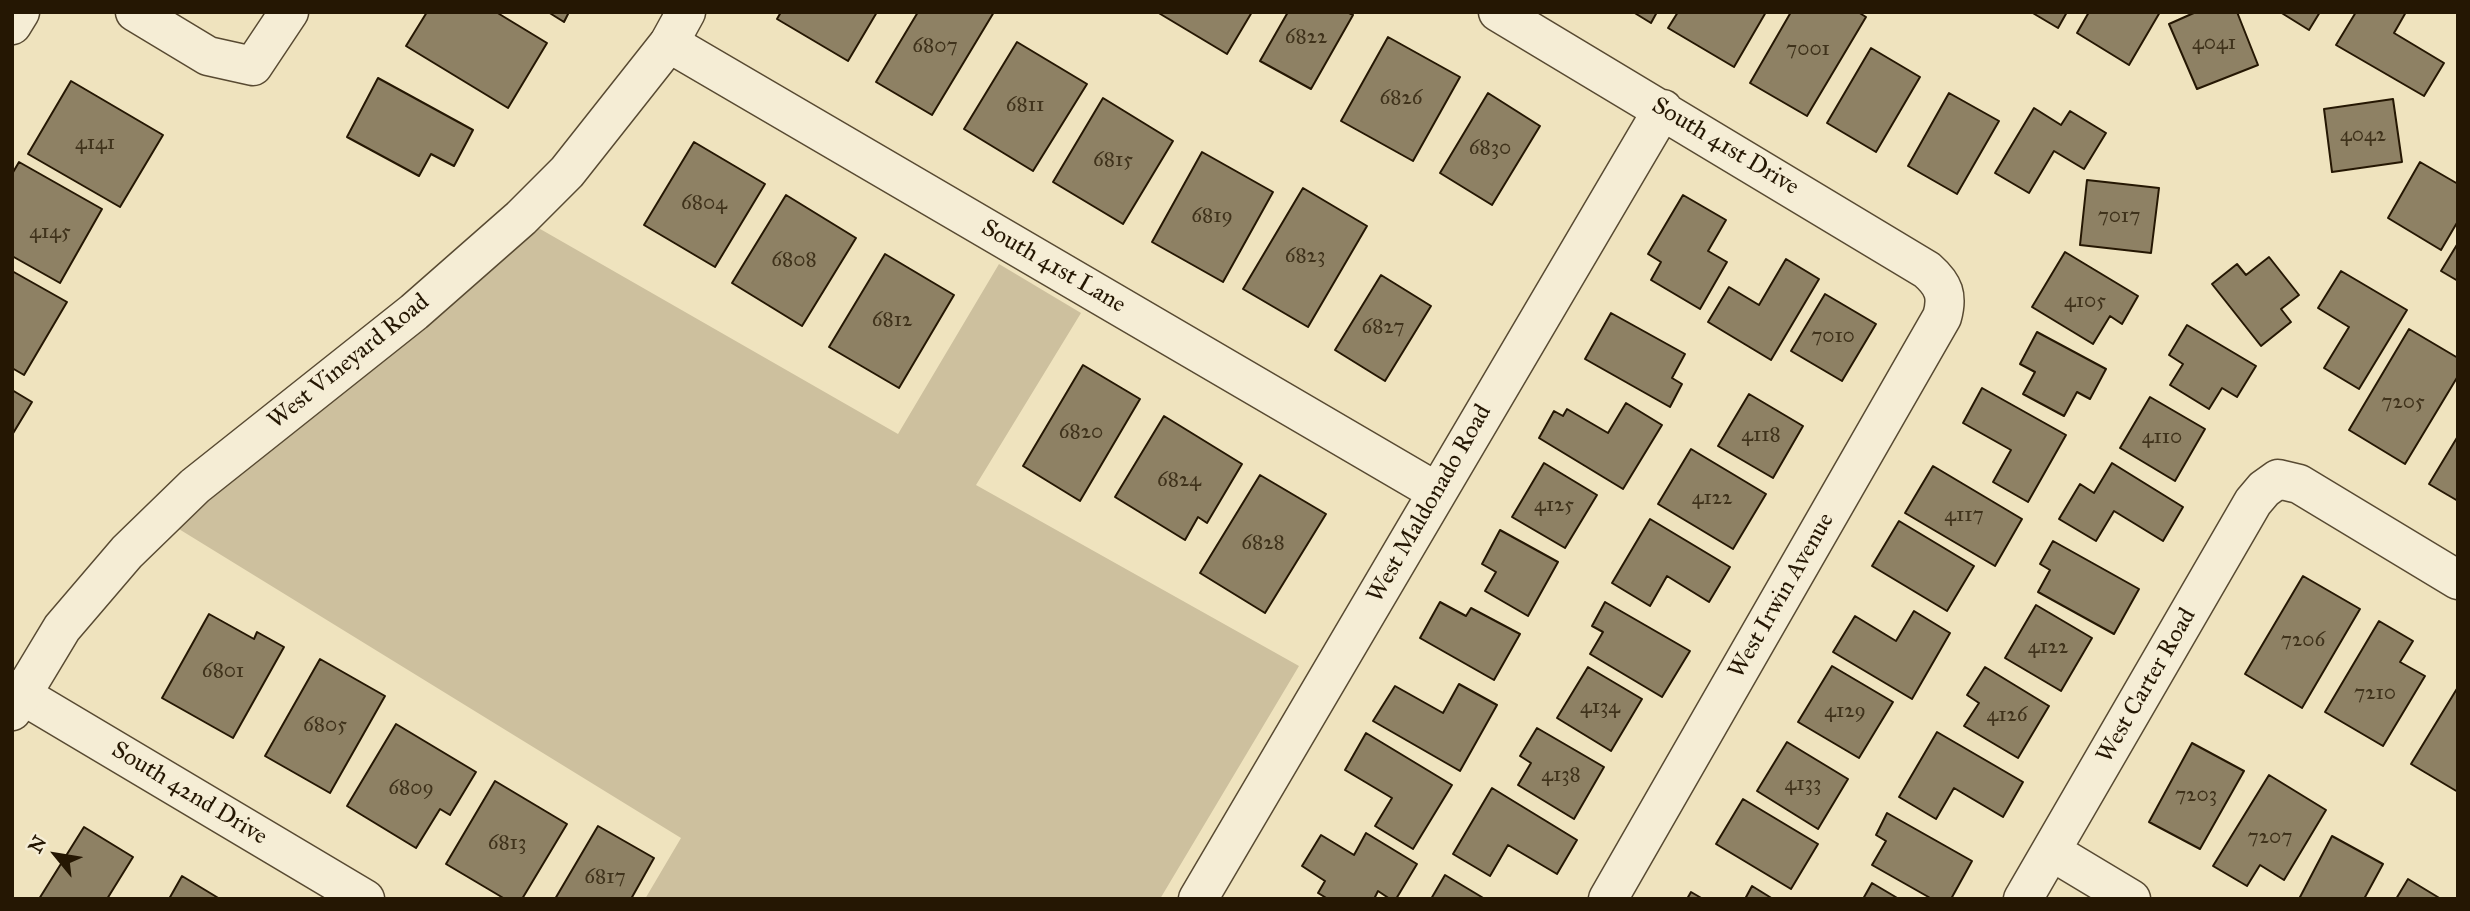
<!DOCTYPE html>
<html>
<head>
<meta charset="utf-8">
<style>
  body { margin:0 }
  #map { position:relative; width:2470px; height:911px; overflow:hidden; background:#efe3be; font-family:"IM FELL Great Primer",serif }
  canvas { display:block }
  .frame { position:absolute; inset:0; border:14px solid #251703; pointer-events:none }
  .north { position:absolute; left:21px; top:820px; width:70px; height:70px; -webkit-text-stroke:5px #f5edd5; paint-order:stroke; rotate:300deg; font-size:19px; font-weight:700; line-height:28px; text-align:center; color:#251703 }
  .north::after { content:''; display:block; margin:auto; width:24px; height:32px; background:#251703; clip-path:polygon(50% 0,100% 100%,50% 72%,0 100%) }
</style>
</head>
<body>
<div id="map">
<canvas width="2470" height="911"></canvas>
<div class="frame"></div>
<div class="north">N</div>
</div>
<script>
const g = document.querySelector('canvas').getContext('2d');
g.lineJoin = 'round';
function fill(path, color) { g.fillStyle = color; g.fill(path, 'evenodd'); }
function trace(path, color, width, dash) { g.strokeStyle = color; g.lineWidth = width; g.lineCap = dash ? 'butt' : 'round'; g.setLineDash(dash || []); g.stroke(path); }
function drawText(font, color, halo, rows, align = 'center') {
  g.font = font + ' "IM FELL Great Primer",serif'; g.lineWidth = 7; g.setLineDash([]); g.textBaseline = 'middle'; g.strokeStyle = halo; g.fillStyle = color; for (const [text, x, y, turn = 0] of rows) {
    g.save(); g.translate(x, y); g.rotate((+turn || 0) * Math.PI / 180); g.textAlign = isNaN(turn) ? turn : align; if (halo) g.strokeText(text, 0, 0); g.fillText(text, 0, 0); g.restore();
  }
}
fill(new Path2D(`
  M 521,218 L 898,434 L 999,264 L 1081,313 L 976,485 L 1299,666 L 1160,899 L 645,899 L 681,838 L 161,518 Z`), '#cdc09e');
const building = new Path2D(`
  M 427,12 L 496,12 L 547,43 L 508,108 L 406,46 Z
  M 548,12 L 569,12 L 564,22 Z
  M 781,12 L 877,12 L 848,61 L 777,19 Z
  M 918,12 L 994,12 L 932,115 L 876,82 Z
  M 1157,12 L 1252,12 L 1227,54 Z
  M 1288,12 L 1347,12 L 1353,15 L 1311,89 L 1260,61 Z
  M 1633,12 L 1657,12 L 1651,23 Z
  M 1678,12 L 1766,12 L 1734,67 L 1668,28 Z
  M 1791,12 L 1858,12 L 1866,17 L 1807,116 L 1750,83 Z
  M 2031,12 L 2067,12 L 2058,28 Z
  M 2089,12 L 2160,12 L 2129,65 L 2077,33 Z
  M 2196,12 L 2237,12 L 2258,65 L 2197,89 L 2169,24 Z
  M 2280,12 L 2320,12 L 2309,30 Z
  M 2356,12 L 2406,12 L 2394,33 L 2444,63 L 2424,96 L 2336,45 Z
  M 1388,37 L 1460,77 L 1413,161 L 1341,121 Z
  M 1017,42 L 1087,84 L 1033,171 L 964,129 Z
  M 1871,48 L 1920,77 L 1876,152 L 1827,123 Z
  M 378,78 L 473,130 L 454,166 L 431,154 L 419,176 L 347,137 Z
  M 71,81 L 163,135 L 120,207 L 28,154 Z
  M 1488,93 L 1540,126 L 1492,205 L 1440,173 Z
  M 1949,93 L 1999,121 L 1957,194 L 1908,166 Z
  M 1103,98 L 1173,141 L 1123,224 L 1053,182 Z
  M 2393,99 L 2402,162 L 2332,172 L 2324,109 Z
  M 2034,108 L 2061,125 L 2070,111 L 2106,133 L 2084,169 L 2054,151 L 2029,193 L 1995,173 Z
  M 694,142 L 765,184 L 715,267 L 644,225 Z
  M 1202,152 L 1273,192 L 1223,282 L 1152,242 Z
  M 19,162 L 102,209 L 60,283 L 12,256 L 12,174 Z
  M 2420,162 L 2458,184 L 2458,221 L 2441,250 L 2388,218 Z
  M 2087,180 L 2159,188 L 2151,253 L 2080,245 Z
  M 1303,188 L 1367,226 L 1308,327 L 1243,289 Z
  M 786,195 L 856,238 L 802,326 L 732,283 Z
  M 1683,195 L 1726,220 L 1708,251 L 1727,262 L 1700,309 L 1651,280 L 1661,262 L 1648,254 Z
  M 2458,243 L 2458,281 L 2441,271 Z
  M 2065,252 L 2138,296 L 2122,324 L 2110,316 L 2093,344 L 2032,307 Z
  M 885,254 L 954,295 L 899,388 L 829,347 Z
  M 2269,257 L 2299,295 L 2281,309 L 2291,322 L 2261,346 L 2212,284 L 2237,264 L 2246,275 Z
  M 1786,259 L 1819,279 L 1771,360 L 1708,322 L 1729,287 L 1759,305 Z
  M 12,271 L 67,302 L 24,375 L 12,368 Z
  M 2341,271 L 2407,310 L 2359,389 L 2324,368 L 2349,327 L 2318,308 Z
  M 1381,275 L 1431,306 L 1385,381 L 1335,350 Z
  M 1825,294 L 1876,324 L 1842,381 L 1791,351 Z
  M 1611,313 L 1685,354 L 1672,378 L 1682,384 L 1670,407 L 1585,359 Z
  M 2187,325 L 2256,366 L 2237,397 L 2222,388 L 2209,409 L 2170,385 L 2183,364 L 2169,355 Z
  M 2409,329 L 2458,358 L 2458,376 L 2405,464 L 2349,430 Z
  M 2037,332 L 2106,369 L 2090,399 L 2077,392 L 2064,416 L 2023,394 L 2035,372 L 2020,364 Z
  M 1083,365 L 1140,399 L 1080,501 L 1023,466 Z
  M 1982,388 L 2066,435 L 2028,502 L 1993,482 L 2011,450 L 1963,423 Z
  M 12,390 L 32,402 L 12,435 Z
  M 1749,394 L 1803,426 L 1773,478 L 1718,446 Z
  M 2150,397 L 2205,429 L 2175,481 L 2120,448 Z
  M 1626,403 L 1662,425 L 1623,489 L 1539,438 L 1554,411 L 1563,416 L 1567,409 L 1608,433 Z
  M 1164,416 L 1242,464 L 1207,523 L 1198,517 L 1185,540 L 1115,497 Z
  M 2458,436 L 2458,501 L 2429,484 Z
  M 1691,449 L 1766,494 L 1733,549 L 1658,504 Z
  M 1544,463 L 1597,495 L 1565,548 L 1512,517 Z
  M 2112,463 L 2183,507 L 2163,541 L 2114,511 L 2096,541 L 2059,519 L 2080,484 L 2094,493 Z
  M 1933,466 L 2022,519 L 1995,566 L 1905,513 Z
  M 1260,475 L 1326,514 L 1265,613 L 1200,573 Z
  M 1650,519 L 1730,567 L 1709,602 L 1667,576 L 1650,606 L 1612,583 Z
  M 1899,521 L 1974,566 L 1947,611 L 1872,566 Z
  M 1500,530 L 1558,562 L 1528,616 L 1485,591 L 1496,572 L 1482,564 Z
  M 2053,541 L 2139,589 L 2114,634 L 2038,592 L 2050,570 L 2040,564 Z
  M 2303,576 L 2360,609 L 2302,708 L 2245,674 Z
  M 1440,602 L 1466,616 L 1471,608 L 1520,634 L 1494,680 L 1420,638 Z
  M 1605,602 L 1690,651 L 1662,697 L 1590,654 L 1603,632 L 1592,626 Z
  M 2036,605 L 2092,638 L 2061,691 L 2005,658 Z
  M 1914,611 L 1950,633 L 1912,699 L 1833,652 L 1855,616 L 1896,641 Z
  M 209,614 L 254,639 L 257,632 L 284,647 L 233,738 L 162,698 Z
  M 2379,621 L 2413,641 L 2400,662 L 2425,676 L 2383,746 L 2325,712 Z
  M 320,659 L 385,696 L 330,793 L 265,756 Z
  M 1832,666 L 1893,702 L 1859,758 L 1798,722 Z
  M 1588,667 L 1642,699 L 1611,751 L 1557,718 Z
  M 1985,667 L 2049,706 L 2018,758 L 1964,726 L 1979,703 L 1967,695 Z
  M 1459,684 L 1497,705 L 1460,771 L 1373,721 L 1395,686 L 1443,713 Z
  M 2458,687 L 2458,792 L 2411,764 Z
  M 396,724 L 476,772 L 450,815 L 440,809 L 416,848 L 347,806 Z
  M 1537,728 L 1604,767 L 1574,819 L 1518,785 L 1531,763 L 1520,756 Z
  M 1937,732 L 2023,782 L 2003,817 L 1954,788 L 1936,819 L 1899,797 Z
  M 1366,733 L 1452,785 L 1413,849 L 1375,826 L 1392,798 L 1345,770 Z
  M 1787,742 L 1848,779 L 1818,829 L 1757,791 Z
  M 2192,743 L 2244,771 L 2200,849 L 2149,822 Z
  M 2269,775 L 2326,810 L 2284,880 L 2260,865 L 2247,886 L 2213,866 Z
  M 495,781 L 567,824 L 522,899 L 505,899 L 446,864 Z
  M 1492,788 L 1577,840 L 1557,874 L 1508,845 L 1490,876 L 1453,854 Z
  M 1743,799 L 1818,844 L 1791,889 L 1716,844 Z
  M 1887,813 L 1972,861 L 1951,899 L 1932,899 L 1872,865 L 1886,841 L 1876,835 Z
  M 598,826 L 654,858 L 631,899 L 555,899 Z
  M 84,827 L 133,857 L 107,899 L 39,899 Z
  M 1366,833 L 1417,864 L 1396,899 L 1390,899 L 1378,891 L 1374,899 L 1328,899 L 1318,893 L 1325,881 L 1302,866 L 1321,835 L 1354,855 Z
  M 2332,836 L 2383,864 L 2364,899 L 2299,899 Z
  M 1445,875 L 1485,899 L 1431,899 Z
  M 182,876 L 220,899 L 169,899 Z
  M 2408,879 L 2441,899 L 2396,899 Z
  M 1872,883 L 1899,899 L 1863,899 Z
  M 1752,886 L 1773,899 L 1745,899 Z
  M 1691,892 L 1703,899 L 1687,899 Z`);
fill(building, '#8e8164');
trace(building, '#251703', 2);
const minor = new Path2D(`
  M 135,12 L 208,56 L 253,66 L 289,12
  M 1498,12 L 1927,270 C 1944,285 1948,296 1942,317 L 1608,899
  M 12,25 L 20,12
  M 669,43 L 1437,492
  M 12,689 L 365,899
  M 2051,851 L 2131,899
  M 1198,899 L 1663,109
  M 2023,899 L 2253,502 L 2264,489 L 2278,479 L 2299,484 L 2458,580`);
const tertiary = new Path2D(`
  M 12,711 L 62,628 L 127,552 L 195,486 L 414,312 L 521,218 L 567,172 L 669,43 L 686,12`);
trace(minor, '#584a32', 41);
trace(tertiary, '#584a32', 41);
trace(minor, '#f5edd5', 38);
trace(tertiary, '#f5edd5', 38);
drawText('21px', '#3f321b', null, [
  ["6822",1306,38],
  ["4041",2214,44],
  ["6807",935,47],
  ["7001",1808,50],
  ["6826",1401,99],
  ["6811",1025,106],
  ["4042",2363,136],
  ["4141",95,144],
  ["6830",1490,149],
  ["6815",1113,161],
  ["6804",704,204],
  ["6819",1212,217],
  ["7017",2119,217],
  ["4145",50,233],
  ["6823",1305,257],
  ["6808",794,261],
  ["4105",2085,302],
  ["6812",892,321],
  ["6827",1383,328],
  ["7010",1833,337],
  ["7205",2403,403],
  ["6820",1081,433],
  ["4118",1761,436],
  ["4110",2162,438],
  ["6824",1179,481],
  ["4122",1712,499],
  ["4125",1554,506],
  ["4117",1964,516],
  ["6828",1263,544],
  ["7206",2303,641],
  ["4122",2048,648],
  ["6801",223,672],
  ["7210",2375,694],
  ["4134",1600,708],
  ["4129",1845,712],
  ["4126",2007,716],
  ["6805",325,726],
  ["4138",1561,776],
  ["4133",1803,785],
  ["6809",411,789],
  ["7203",2196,796],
  ["7207",2270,838],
  ["6813",507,844],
  ["6817",605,878]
]);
drawText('24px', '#251703', '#f5edd5', [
  ["South 41st Drive",1725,147,31],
  ["South 41st Lane",1053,267,30],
  ["West Vineyard Road",349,362,-39],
  ["West Maldonado Road",1430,504,-60],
  ["West Irwin Avenue",1782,596,-60],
  ["West Carter Road",2147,686,-60],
  ["South 42nd Drive",189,794,31]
]);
</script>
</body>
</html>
